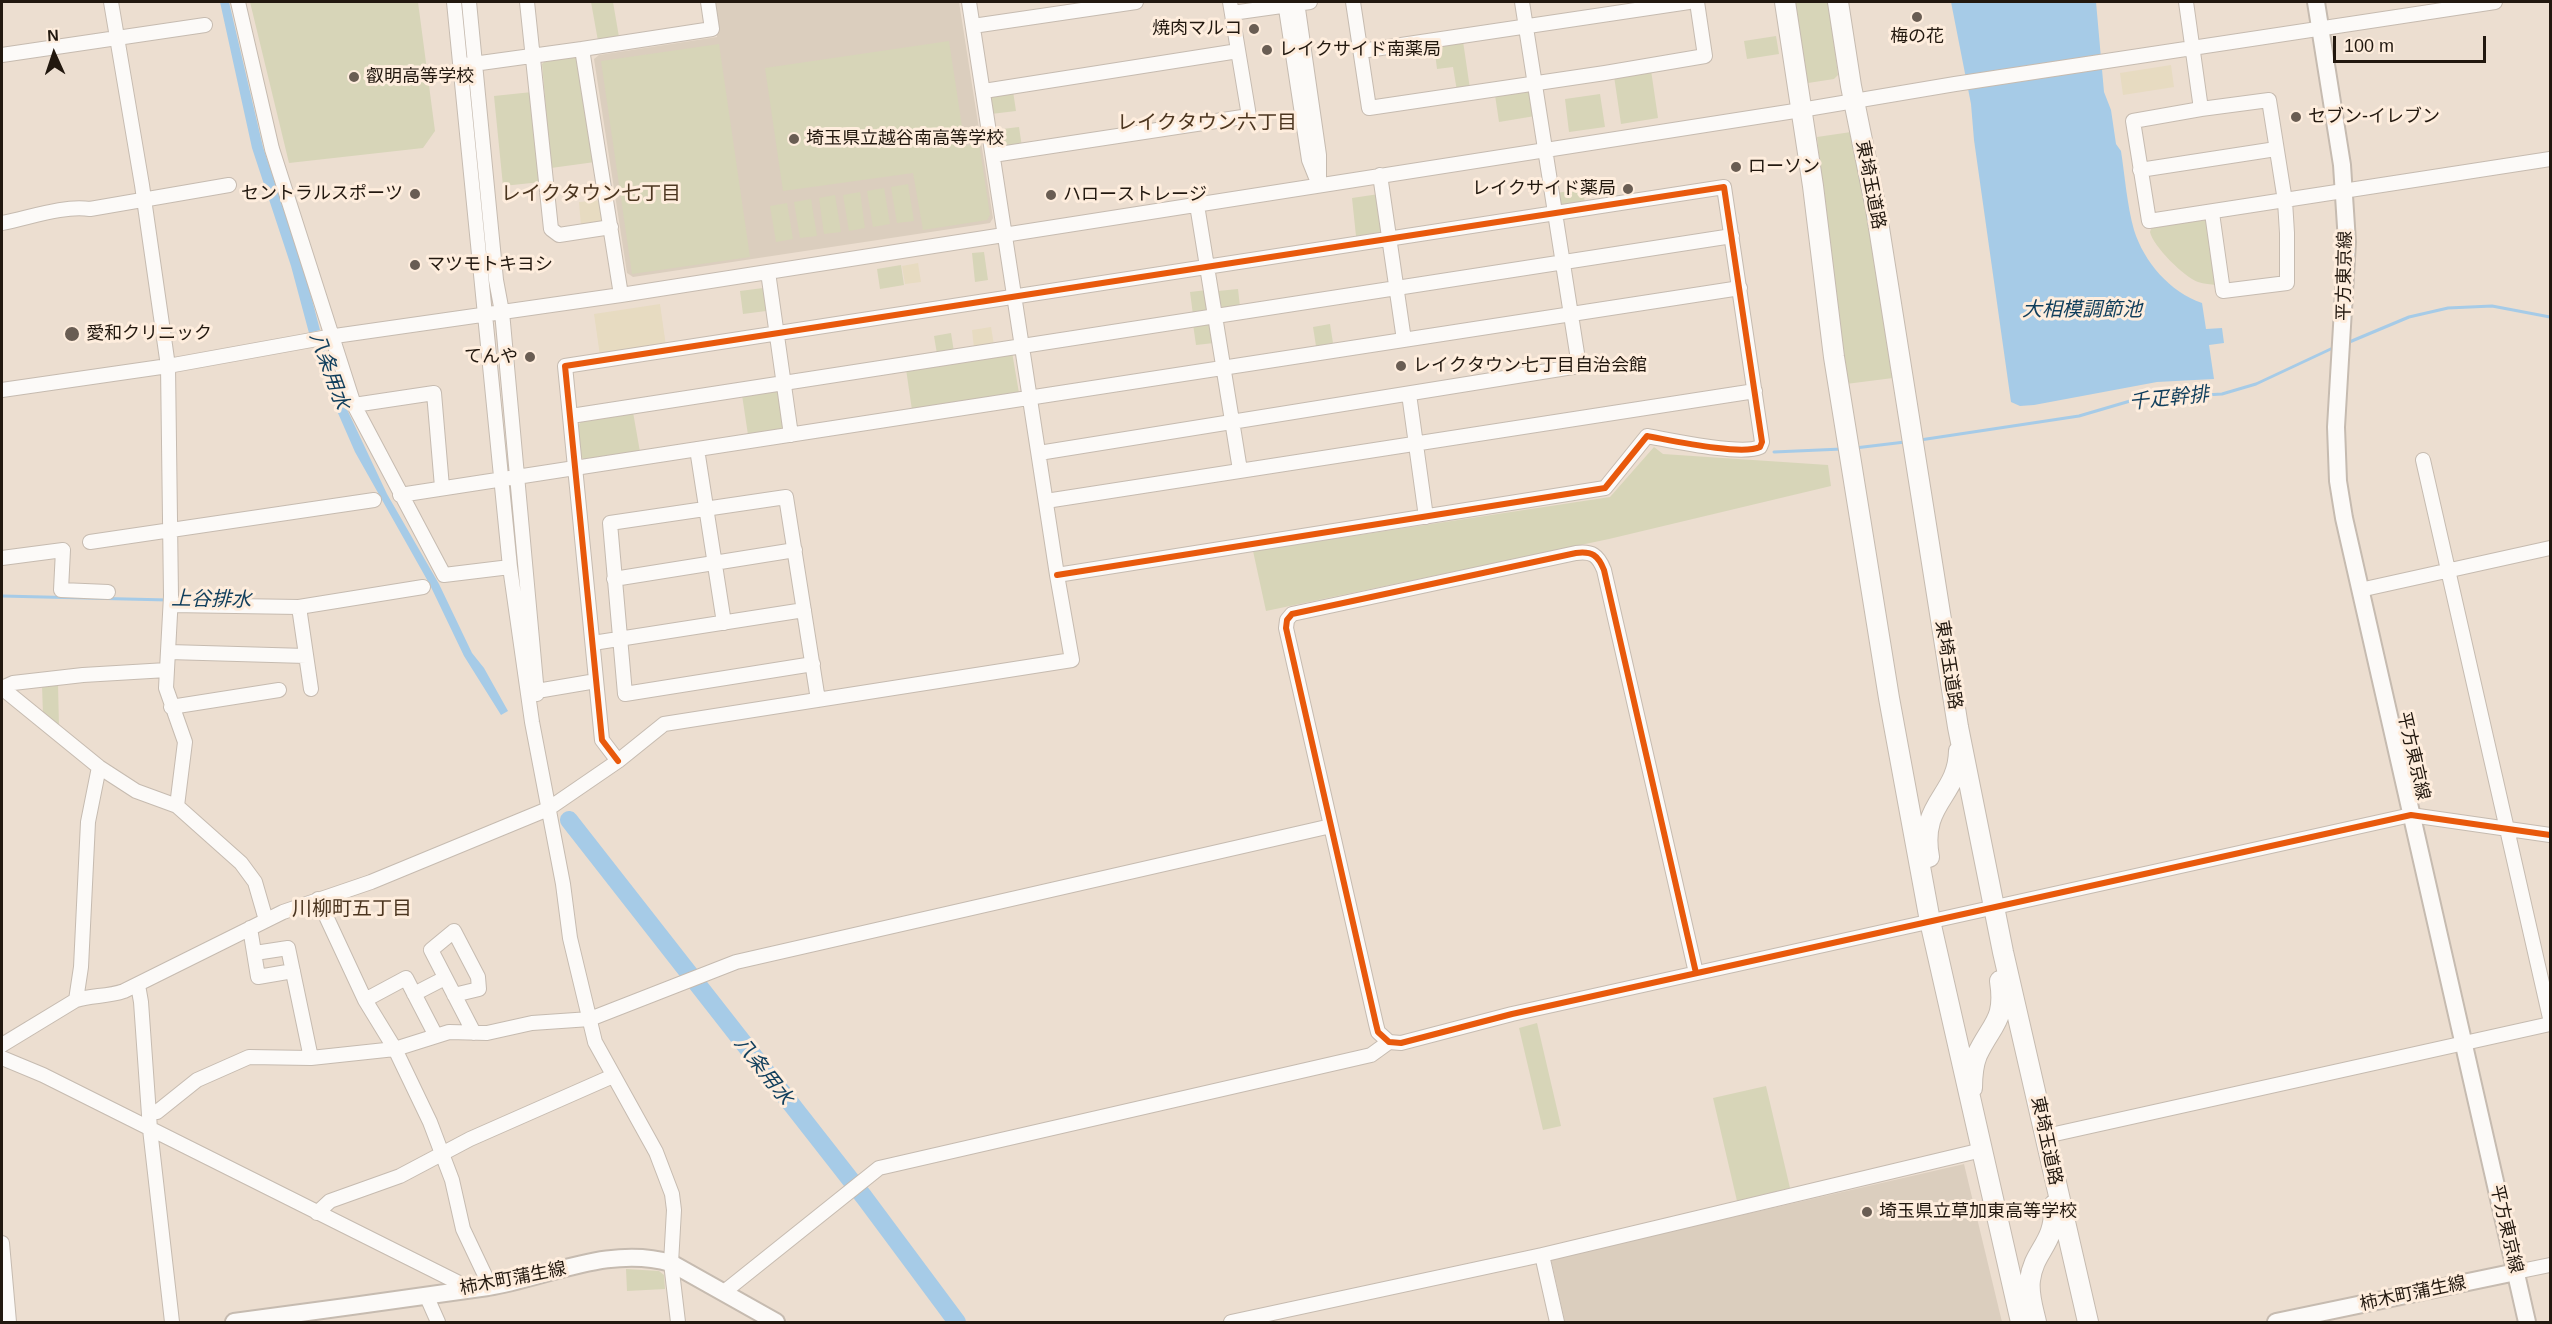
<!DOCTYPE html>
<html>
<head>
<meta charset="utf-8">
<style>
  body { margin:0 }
  #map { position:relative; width:2552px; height:1324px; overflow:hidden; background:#ecded0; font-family:Arial,sans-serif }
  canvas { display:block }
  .frame { position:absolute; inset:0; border:3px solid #22180f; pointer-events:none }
  .north { position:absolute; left:24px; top:24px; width:60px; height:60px; -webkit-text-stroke:4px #feeddd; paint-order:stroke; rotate:357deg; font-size:16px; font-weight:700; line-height:24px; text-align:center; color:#22180f }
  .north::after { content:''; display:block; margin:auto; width:21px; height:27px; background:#22180f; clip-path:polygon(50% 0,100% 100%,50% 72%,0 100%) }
  .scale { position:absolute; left:2333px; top:36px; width:153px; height:27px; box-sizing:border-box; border:3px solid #22180f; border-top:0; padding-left:8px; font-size:18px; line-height:21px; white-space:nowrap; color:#22180f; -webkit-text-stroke:4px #feeddd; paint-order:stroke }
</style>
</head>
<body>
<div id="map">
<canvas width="2552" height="1324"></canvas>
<div class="frame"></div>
<div class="north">N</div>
<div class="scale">100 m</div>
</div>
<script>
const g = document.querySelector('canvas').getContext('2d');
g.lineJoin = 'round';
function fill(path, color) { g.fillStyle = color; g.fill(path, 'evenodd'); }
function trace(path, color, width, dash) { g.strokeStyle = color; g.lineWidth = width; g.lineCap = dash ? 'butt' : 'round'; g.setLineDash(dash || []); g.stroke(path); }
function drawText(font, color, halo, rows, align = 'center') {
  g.font = font + ' Arial,"Noto Sans JP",sans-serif'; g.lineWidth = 6; g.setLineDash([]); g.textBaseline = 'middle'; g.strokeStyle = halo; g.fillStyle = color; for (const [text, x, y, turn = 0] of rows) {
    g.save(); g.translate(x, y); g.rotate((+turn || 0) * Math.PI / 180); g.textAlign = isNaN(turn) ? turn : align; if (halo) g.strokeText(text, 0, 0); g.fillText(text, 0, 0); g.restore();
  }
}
fill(new Path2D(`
  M 713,2 L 959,2 L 993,218 L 990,223 L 633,277 L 627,273 L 594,59 L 599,55 L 717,37 Z
  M 1964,1164 L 2002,1322 L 1565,1322 L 1551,1259 Z`), '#dbcebe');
fill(new Path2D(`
  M 250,2 L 418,2 L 435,131 L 423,148 L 289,163 Z
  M 591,2 L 613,2 L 619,37 L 598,41 Z
  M 1791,2 L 1829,2 L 1838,75 L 1834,79 L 1808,83 L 1803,75 Z
  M 1776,36 L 1779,54 L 1747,59 L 1744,41 Z
  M 949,41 L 965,146 L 979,144 L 990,215 L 987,220 L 923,230 L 913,173 L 783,191 L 765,68 Z
  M 1463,41 L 1470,89 L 1457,91 L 1453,67 L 1437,69 L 1434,45 Z
  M 719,44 L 750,257 L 632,274 L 601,61 Z
  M 575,55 L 578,59 L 595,162 L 551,168 L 542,64 L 546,60 Z
  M 1651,70 L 1658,118 L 1621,124 L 1614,76 Z
  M 1527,90 L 1531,94 L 1535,116 L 1499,122 L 1495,95 Z
  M 1013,91 L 1016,111 L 991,114 L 989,101 L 993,94 Z
  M 532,92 L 541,182 L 503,186 L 494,96 Z
  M 1600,94 L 1605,127 L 1569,132 L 1565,99 Z
  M 1019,127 L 1022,147 L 1002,150 L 996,146 L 994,130 Z
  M 1851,132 L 1860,161 L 1893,378 L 1846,384 L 1817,137 Z
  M 908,184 L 914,221 L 897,223 L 891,187 Z
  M 884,188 L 890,224 L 873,227 L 867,191 Z
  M 1583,189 L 1585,203 L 1564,206 L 1558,201 L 1556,193 Z
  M 860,192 L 865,228 L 849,231 L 843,195 Z
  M 1379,194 L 1383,233 L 1356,236 L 1352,198 Z
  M 835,195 L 841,232 L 824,234 L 819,198 Z
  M 811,199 L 817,236 L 800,238 L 794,202 Z
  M 787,203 L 793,239 L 776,242 L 770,206 Z
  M 2206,220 L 2216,285 C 2211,284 2204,284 2198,282 C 2184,277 2153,246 2150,232 L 2152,226 Z
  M 984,252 L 988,280 L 975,282 L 972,253 Z
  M 901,265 L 904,285 L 880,289 L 877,269 Z
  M 763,288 L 766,311 L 743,314 L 740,291 Z
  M 1238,289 L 1240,307 L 1223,308 L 1219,304 L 1218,291 Z
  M 1207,290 L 1210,308 L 1204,313 L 1193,315 L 1190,292 Z
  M 1208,322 L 1212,325 L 1214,343 L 1196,345 L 1193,324 Z
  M 1330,324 L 1333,343 L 1316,346 L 1313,327 Z
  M 951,333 L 954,352 L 937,354 L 934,336 Z
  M 1012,352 L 1019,393 L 912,410 L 906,369 Z
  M 774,390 L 780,395 L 785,424 L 781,430 L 748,435 L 742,395 Z
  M 633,412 L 640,452 L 586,461 L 580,456 L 578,426 L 582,420 Z
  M 1654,447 L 1663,454 L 1828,465 L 1831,486 L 1609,539 L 1266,611 L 1253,551 L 1610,497 Z
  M 58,683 L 59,728 L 43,715 L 42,685 Z
  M 1537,1023 L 1561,1126 L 1543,1130 L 1519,1028 Z
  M 1766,1086 L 1790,1188 L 1737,1201 L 1713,1098 Z
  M 626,1269 L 659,1271 L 664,1275 L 665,1289 L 627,1291 Z`), '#d7d5b8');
fill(new Path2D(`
  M 2171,65 L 2174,87 L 2123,95 L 2120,73 Z
  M 602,200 L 604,218 L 600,223 L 581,226 L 579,202 Z
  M 918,263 L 921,282 L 905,284 L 902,266 Z
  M 660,304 L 666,346 L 600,356 L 594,314 Z
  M 991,327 L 994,345 L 974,348 L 972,330 Z`), '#e7dbc1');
fill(new Path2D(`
  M 220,2 L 229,2 L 263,147 L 304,269 L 320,330 L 309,333 L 291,266 L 252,148 Z
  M 1951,2 L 2096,2 L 2104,92 L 2111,110 L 2116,144 L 2121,151 C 2125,177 2127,205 2134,230 C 2144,262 2170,292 2202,303 L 2206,329 L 2222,328 L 2224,343 L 2209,345 L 2214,379 L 2157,382 L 2034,405 L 2020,406 L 2011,402 L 1974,140 L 1971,104 Z
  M 324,347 L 336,386 L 387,494 L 439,584 L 472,653 L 484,668 L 508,711 L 501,715 L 464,656 L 430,585 L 355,452 L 327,388 L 314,348 Z`), '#a6cbe7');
trace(new Path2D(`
  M 2347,343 L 2409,317 L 2448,308 L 2492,306 L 2550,317
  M 1920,440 L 2079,416 L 2137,399 L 2222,394 L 2256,384 L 2335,347
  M 1855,448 L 1905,442
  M 1774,452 L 1842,449
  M 2,596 L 168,600`), '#a6cbe7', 3);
trace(new Path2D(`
  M 569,820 L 864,1197 L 957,1322`), '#a6cbe7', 18);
const minor = new Path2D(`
  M 111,2 L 142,185 L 168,366 L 171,596 L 166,688 L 185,742 L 177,806
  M 238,2 L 272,149 L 354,405 L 444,575 L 510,567
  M 454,2 L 510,567 L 532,722 L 563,884 L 570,938 L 595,1042 L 656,1152 L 672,1194 L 674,1210 L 671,1263 L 678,1322
  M 469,2 L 496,280 L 502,312 L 537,694
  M 527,2 L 551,229 L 559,235 L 611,227
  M 1285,2 L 1309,160 L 1319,185
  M 1297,2 L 1319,155 L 1319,177
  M 1353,2 L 1369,108 L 1605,73 L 1705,56 L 1697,2
  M 2186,2 L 2201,109 L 2133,121 L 2149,221 L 2550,159
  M 1232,13 L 1310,2
  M 973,26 L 1136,2
  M 1361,51 L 1689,2
  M 2,55 L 205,25
  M 466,65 L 582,49
  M 984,91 L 1238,51
  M 2201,109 L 2269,100 L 2285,201 L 2287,233 L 2287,283 L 2223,291 L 2212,213
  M 993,155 L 1249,116 L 1230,2
  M 2140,170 L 2276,149
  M 1380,175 L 1404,340
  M 1197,205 L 1240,470
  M 2,223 C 29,218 63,205 90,209 L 229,185
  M 768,272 L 791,435
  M 621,295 L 582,49 L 712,29 L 708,2
  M 2,390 L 168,366 L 328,337 L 621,295 L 1801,110 L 1955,84 L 2495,2
  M 1409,394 L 1426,517
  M 354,405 L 434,393 L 442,487
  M 571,416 L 1732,236
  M 697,449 L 724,623
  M 1039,453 L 1579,366 L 1522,2
  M 2423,460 L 2550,1018
  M 400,495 L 1740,288
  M 1046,501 L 1755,391
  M 90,542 L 374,500
  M 2,558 L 63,550 L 61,590 L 108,592
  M 614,579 L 795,550
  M 2360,590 L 2550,548
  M 171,605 L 299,607 L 423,587
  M 299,607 L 311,689
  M 593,643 L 804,610
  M 169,652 L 306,656
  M 813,664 L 625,694 L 610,523 L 786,497 L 818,700
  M 2,688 L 99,767 L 136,791 L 177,806 L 241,863 L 255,882 L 266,920
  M 2,688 L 13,683 L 83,675 L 167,670
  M 537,691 L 596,681
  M 171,707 L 279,690
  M 618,761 L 602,740 L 565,366 L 1724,187 L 1762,442 L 1760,447 C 1741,456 1670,440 1647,436 L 1605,488 L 1057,575
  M 318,899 L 365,1000 L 395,1049 L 430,1122 L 452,1180 L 463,1229 L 490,1286
  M 250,928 L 258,977 L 293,971
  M 255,953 L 288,948 L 311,1058
  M 1696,973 L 1604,570 C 1598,555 1592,551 1576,553 L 1292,614 L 1287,620 L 1286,628 L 1376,1024 L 1378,1032 L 1389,1042 L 1401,1043 L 1512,1014 L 2411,815 L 2550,835
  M 138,985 L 141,1002 L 150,1129 L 172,1322
  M 414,994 L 445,978
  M 454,995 L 479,989 L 478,977 L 454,931 L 431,950 L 474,1033
  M 76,1000 L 81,967 L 88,822 L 99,767
  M 365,1000 L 406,978 L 436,1036
  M 2,1045 L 76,1000 C 92,995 107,997 124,991 L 283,912 L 371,882 L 548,809 L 618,761 L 664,724 L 1072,660 L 1057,575 L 969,2
  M 2,1058 L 43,1075 L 471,1289
  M 149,1113 L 157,1112 L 197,1080 L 249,1057 L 311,1058 L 395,1049 L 449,1032 L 487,1033 L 532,1023 L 590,1019 L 736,962 L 1331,826
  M 2046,1136 L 2550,1024
  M 317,1213 L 330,1201 L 400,1176 L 470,1139 L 613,1076
  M 2,1243 L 9,1322
  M 1542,1255 L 1557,1322
  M 2516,1272 L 2550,1265
  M 724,1292 L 879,1168 L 1371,1055 L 1389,1042
  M 426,1295 L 438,1322
  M 1231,1322 L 1542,1255 L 1982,1150`);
const major = new Path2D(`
  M 2316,2 L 2342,165 L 2347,242 L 2336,427 L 2338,481 L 2344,518 L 2527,1322
  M 234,1322 C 319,1311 403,1299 488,1287 C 548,1277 610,1245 671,1263 L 776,1322
  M 2276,1322 L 2516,1272`);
const highway = new Path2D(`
  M 1785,2 L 1813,186 L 1834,357 L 1889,698 L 1930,921 L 2021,1322
  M 1838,2 L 1851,86 L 1876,209 L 1958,727 L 2003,952 L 2088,1322
  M 1929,857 C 1919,802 1958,797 1959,751
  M 1972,1088 C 1972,1077 1973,1065 1977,1055 C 1992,1023 2006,1021 2000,981
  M 2036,1322 C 2033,1309 2028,1294 2030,1280 C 2034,1249 2056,1244 2054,1205`);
trace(minor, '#c6bbb0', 16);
trace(major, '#c6bbb0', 20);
trace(highway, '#c6bbb0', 22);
trace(minor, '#fcfaf8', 14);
trace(major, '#fcfaf8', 16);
trace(highway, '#fcfaf8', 20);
trace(new Path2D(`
  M 618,761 L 602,740 L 565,366 L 1724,187 L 1762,442 L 1760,447 C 1741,456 1670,440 1647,436 L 1605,488 L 1057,575
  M 1696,973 L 1604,570 C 1598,555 1592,551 1576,553 L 1292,614 L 1287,620 L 1286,628 L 1376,1024 L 1378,1032 L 1389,1042 L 1401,1043 L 1512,1014 L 2411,815 L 2550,835`), '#e8590c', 6);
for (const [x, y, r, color] of [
  [1917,17,6,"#695d53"],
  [1254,29,6,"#695d53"],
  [1267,50,6,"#695d53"],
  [354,77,6,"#695d53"],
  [2296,117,6,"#695d53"],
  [794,139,6,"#695d53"],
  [1736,167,6,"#695d53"],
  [1628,189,6,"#695d53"],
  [415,194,6,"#695d53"],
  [1051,195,6,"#695d53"],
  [415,265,6,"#695d53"],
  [72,334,8,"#695d53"],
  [530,357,6,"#695d53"],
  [1401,366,6,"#695d53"],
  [1867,1212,6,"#695d53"]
]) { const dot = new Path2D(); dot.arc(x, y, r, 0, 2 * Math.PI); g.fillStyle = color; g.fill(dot); trace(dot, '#feeddd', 2); }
drawText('18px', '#22180f', '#feeddd', [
  ["焼肉マルコ",1242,29,"right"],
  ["梅の花",1917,37,"center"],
  ["レイクサイド南薬局",1279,50],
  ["叡明高等学校",366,77],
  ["セブン-イレブン",2308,117],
  ["埼玉県立越谷南高等学校",806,139],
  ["ローソン",1748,167],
  ["レイクサイド薬局",1616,189,"right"],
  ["セントラルスポーツ",403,194,"right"],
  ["ハローストレージ",1063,195],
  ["マツモトキヨシ",427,265],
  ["愛和クリニック",86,334],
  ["てんや",518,357,"right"],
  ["レイクタウン七丁目自治会館",1413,366],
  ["埼玉県立草加東高等学校",1879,1212]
], 'left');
drawText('18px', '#22180f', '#feeddd', [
  ["東埼玉道路",1870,185,79],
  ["平方東京線",2345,276,-89],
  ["東埼玉道路",1948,665,81],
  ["平方東京線",2413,756,77],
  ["東埼玉道路",2046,1141,78],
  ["平方東京線",2506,1229,77],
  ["柿木町蒲生線",513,1279,-11],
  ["柿木町蒲生線",2413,1294,-12]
]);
drawText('20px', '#4c3620', '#feeddd', [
  ["レイクタウン六丁目",1207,123],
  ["レイクタウン七丁目",591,194],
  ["川柳町五丁目",352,909]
]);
drawText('italic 20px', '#103e5c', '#feeddd', [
  ["大相模調節池",2082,310],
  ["八条用水",329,371,70],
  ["千疋幹排",2169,399,-6],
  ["上谷排水",211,600,1],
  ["八条用水",763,1071,52]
]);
</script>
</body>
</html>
